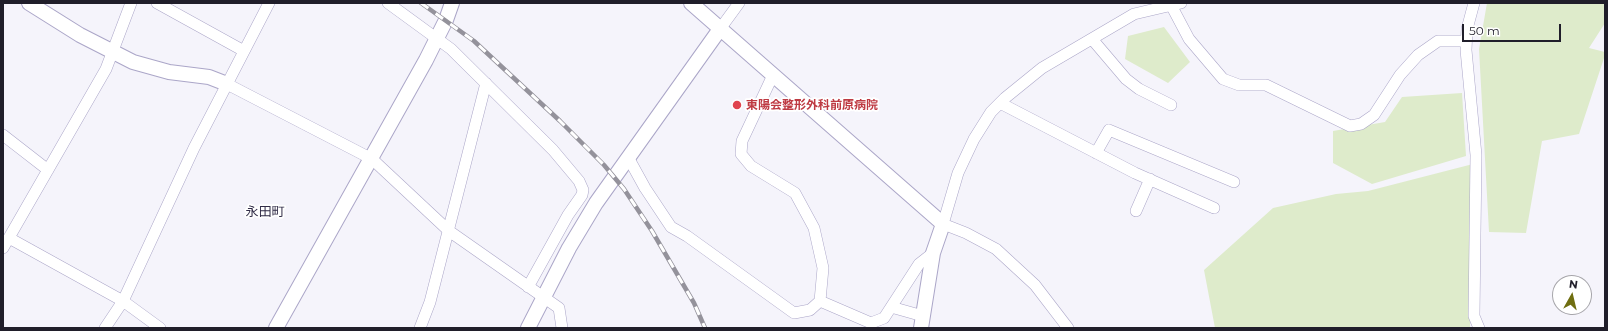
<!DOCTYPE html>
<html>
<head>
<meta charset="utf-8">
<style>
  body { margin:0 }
  #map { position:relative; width:1608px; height:331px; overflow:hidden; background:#f5f4fb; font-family:Montserrat,sans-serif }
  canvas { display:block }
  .frame { position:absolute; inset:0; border:4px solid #201e2a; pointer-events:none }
  .north { position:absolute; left:1552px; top:275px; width:40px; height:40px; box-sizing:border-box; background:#fff; border:1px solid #a6a5aa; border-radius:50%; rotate:8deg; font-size:11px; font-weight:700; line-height:16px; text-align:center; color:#201e2a }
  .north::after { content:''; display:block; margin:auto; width:14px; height:18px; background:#6f6e10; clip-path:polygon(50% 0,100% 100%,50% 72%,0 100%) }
  .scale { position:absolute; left:1462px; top:24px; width:99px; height:18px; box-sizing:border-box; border:2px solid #201e2a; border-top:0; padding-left:5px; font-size:12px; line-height:14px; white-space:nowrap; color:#201e2a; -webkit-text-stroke:3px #fff; paint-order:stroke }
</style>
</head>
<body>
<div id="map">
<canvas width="1608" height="331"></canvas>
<div class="frame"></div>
<div class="north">N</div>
<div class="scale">50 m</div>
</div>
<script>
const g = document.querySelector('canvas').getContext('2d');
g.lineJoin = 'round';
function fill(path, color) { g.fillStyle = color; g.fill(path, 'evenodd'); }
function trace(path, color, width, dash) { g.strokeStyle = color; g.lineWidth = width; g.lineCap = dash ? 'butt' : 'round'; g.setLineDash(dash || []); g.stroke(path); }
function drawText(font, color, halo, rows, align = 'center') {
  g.font = font + ' Montserrat,"Noto Sans JP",sans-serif'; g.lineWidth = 3.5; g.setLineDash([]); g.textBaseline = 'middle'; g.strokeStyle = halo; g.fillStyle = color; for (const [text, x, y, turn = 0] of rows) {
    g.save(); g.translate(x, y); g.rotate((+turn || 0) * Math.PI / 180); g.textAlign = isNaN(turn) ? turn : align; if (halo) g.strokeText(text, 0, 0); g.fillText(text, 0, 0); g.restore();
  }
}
fill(new Path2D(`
  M 1487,3 L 1605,3 L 1605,23 L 1589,48 L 1605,52 L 1605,55 L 1579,134 L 1542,141 L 1526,233 L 1489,232 L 1479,49 Z
  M 1164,27 L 1190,62 L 1168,83 L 1125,59 L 1128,36 Z
  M 1462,93 L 1466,156 L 1372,184 L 1333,163 L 1333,131 L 1385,122 L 1402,97 Z
  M 1473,164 L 1470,328 L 1215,328 L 1204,270 L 1273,208 L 1336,194 L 1368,191 Z`), '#deebcb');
const minor = new Path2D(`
  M 157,3 L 244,51
  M 388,3 L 451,49 L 553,150 L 579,181 L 583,190 L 582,195 L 568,215 L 528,287
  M 1474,3 L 1467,29 L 1466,50 L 1476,155 L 1474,316 L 1479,328
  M 1171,5 L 1189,39 L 1223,79 L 1239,85 L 1266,85 L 1350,126 L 1361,124 L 1374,115 L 1400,75 L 1418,55 L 1438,41 L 1466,41
  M 720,29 L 739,3
  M 1092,39 L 1126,79 L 1139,89 L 1171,105
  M 227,84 L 372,159 L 449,231 L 559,308 L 562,328
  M 1000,103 L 1135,173 L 1214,208
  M 3,135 L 48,170
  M 1096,153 L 1109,130 L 1234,182
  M 629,159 L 645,188 L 671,227 L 687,236 L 794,313 L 810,310 L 820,301 L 823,268 L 814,228 L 795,193 L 751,166 L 741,154 L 742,141 L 773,75
  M 1136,211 L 1150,179
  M 9,238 L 123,301 L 160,328
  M 3,248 L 106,69 L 131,3
  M 820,301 L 871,323 L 884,318 L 919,264 L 933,253
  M 891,307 L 923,316
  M 105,328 L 123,301 L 194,148 L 269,3
  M 420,328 L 430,302 L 486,83
  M 1068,328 L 1035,285 L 996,249 L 966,233 L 943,224 L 958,173 L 974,139 L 991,112 L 1005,98 L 1042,68 L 1134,14 L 1181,3`);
const tertiary = new Path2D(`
  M 29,3 L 80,35 L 133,62 L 169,72 L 209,77 L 227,84
  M 691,3 L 943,224 L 933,253 L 921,328
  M 276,328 L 426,60 L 446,20 L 452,3
  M 528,328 L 569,248 L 596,203 L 720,29`);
trace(minor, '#aba6c8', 12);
trace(tertiary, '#aba6c8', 16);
trace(minor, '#fff', 11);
trace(tertiary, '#fff', 14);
const rail = new Path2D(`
  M 421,3 L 474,41 L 560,121 L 604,165 L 624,189 L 652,231 L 694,303 L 705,328`);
trace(rail, '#94929b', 4.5);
trace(rail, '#fff', 3, [9]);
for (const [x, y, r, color] of [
  [737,105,5,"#e0444e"]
]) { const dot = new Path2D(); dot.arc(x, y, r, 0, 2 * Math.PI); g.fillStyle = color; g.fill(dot); trace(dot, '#fff', 1.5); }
drawText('bold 12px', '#be3a42', '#fff', [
  ["東陽会整形外科前原病院",746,105]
], 'left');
drawText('13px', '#312c47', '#fff', [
  ["永田町",265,212]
]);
</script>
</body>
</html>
